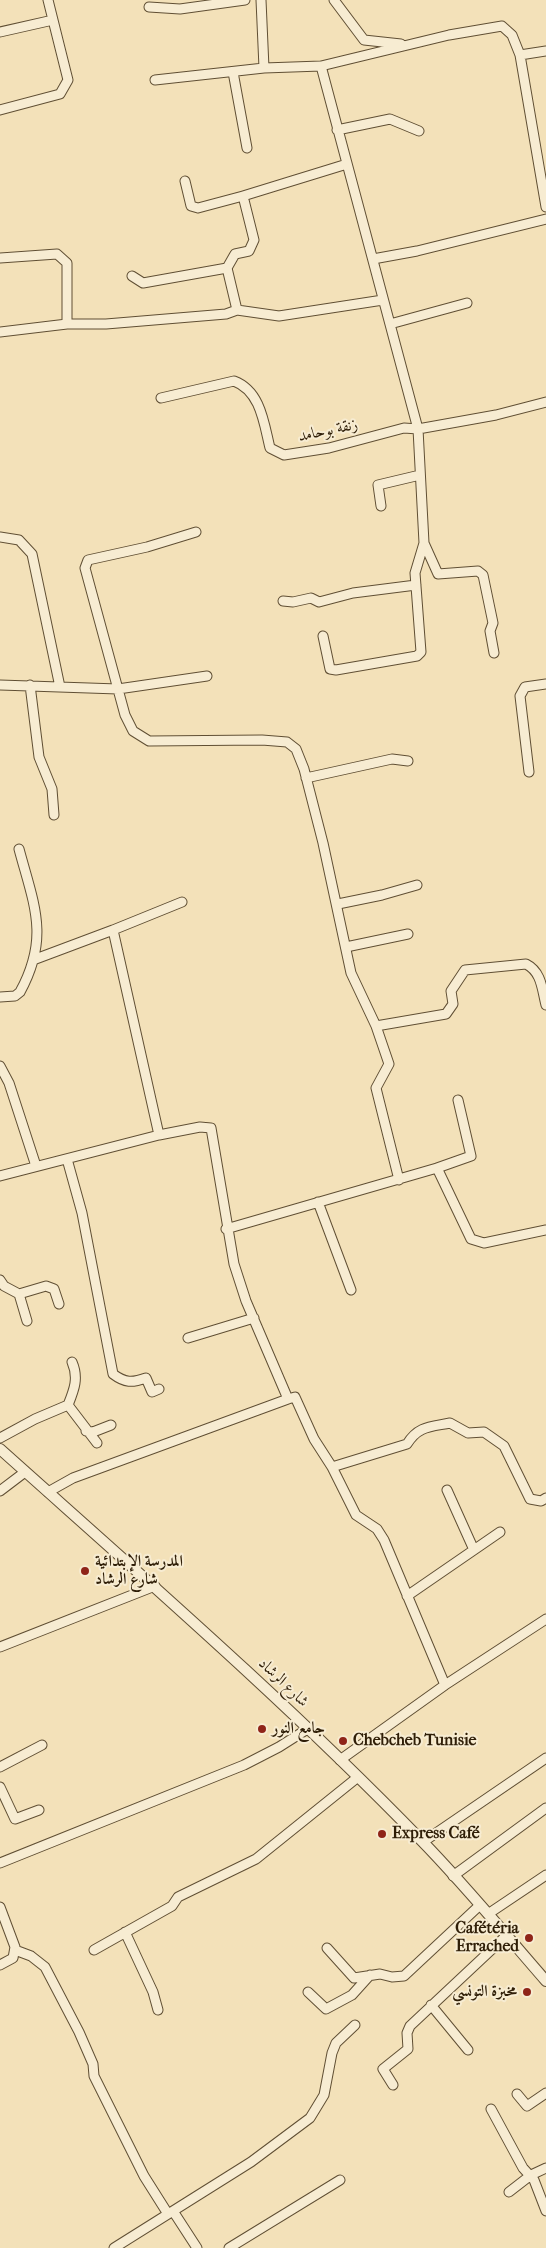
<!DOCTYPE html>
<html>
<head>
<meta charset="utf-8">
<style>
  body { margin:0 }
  canvas { display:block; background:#f3e1b9 }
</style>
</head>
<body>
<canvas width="546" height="2248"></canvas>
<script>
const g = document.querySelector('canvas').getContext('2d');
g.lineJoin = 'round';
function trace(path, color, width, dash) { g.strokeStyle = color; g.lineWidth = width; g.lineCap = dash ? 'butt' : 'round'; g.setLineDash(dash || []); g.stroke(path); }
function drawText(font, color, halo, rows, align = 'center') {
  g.font = font + ' "IM FELL French Canon",Amiri,serif'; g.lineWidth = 4; g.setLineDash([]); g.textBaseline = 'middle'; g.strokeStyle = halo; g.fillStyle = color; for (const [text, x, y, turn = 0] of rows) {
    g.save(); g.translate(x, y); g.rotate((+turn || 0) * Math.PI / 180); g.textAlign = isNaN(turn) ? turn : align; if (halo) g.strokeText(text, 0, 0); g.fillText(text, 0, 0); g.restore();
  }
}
const minor = new Path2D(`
  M 261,0 L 264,68 L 321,66 L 418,429 L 424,543 L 415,573 L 421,652 L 417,656 L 336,670 L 330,669 L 323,636
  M 334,0 L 364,40 L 401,44
  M 149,7 L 180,9 L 245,0
  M 0,32 L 53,20
  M 520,55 L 546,51
  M 321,66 L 449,35 L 502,26 L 512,35 L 520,55 L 546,207
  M 233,72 L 247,148
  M 155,80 L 264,68
  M 0,110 L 60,94 L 68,80 L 48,0
  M 337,130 L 390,119 L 419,131
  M 185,181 L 191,206 L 198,208 L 243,196
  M 0,258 L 57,254 L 67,263 L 67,324
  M 373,259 L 417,251 L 546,219
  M 132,276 L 143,283 L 227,268
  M 237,310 L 227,268 L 235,254 L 249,251 L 254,240 L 243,196 L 347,164
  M 390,324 L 467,303
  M 0,332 L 67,324 L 106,324 L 226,314 L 237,310 L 279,316 L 383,300
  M 161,398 L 234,381 C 261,391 264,424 270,448 L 284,455 L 329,448 L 404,428 L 418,429 L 496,415 L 546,402
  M 381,506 L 378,485 L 420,475
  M 196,532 L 147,547 L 88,560 L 85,568 L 125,715 L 133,731 L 149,741 L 262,740 L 287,742 L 296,749 L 304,769 L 323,843 L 351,973 L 376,1026 L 389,1064 L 376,1088 L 399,1180
  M 0,537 L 19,540 L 32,554 L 60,687
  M 424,543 L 438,574 L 478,571 L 483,575 L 493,623 L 490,631 L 494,653
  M 283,601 L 293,602 L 311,598 L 319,602 L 353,593 L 416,585
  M 0,685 L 118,689 L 207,676
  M 30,685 L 39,757 L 52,789 L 54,815
  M 529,772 L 520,696 L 525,687 L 546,684
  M 306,778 L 392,759 L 408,761
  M 338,904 L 382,895 L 417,885
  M 113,930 L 182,902
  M 346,947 L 408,934
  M 33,960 L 113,930 L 159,1135
  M 0,997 L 15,996 L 20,992 C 50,937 34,905 19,849
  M 376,1026 L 446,1014 L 453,1004 L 451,991 L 465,970 L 526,964 C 542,972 542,990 546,1005
  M 0,1066 L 9,1083 L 36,1166
  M 67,1159 L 82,1213 L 113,1374 C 125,1383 132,1383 146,1378 L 152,1392 L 159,1389
  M 437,1168 L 471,1156 L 458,1100
  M 0,1176 L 159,1135 L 200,1127 L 211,1128 L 234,1264 L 246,1301 L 288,1399 L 73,1478 L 48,1492
  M 318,1202 L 351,1290
  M 226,1229 L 437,1168 L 471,1239 L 484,1243 L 546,1230
  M 0,1280 L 4,1286 L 19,1294 L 46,1286 L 54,1289 L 59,1304
  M 19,1294 L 27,1321
  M 188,1338 L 254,1318
  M 288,1399 L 295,1397 L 314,1439 L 332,1467 L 356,1515 L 377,1529 L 384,1540 L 445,1685
  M 68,1405 L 97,1443
  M 86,1431 L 93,1432 L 111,1425
  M 0,1438 L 35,1419 L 68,1405 C 74,1390 79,1378 72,1362
  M 332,1467 L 407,1444 C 418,1426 430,1427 450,1423 L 468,1433 L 484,1432 L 504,1446 L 530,1499 L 541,1501 L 546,1498
  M 447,1490 L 474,1550
  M 0,1491 L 25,1472
  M 407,1596 L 500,1532
  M 0,1647 L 155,1586
  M 340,1760 L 445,1685 L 546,1619
  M 0,1767 L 42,1745
  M 0,1787 L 15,1819 L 39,1810
  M 423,1842 L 546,1758
  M 0,1863 L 244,1765 L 279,1747 L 309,1728
  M 453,1876 L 546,1808
  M 0,1907 L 15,1947 L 13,1958 L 0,1965
  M 488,1914 L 546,1875
  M 125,1932 L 153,1992 L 158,2010
  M 327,1948 L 354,1978 L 380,1974 L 392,1977 L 404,1976 L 480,1905
  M 15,1950 L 31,1956 L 45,1967 L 79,2032 L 93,2064 L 94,2076 L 144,2176 L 168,2214
  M 94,1950 L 172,1906 L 178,1897 L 256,1859 L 358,1777
  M 308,1992 L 326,2009 L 352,1995 L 370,1975
  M 431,2005 L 468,2050
  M 393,2085 L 383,2069 L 408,2049 L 407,2033 L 410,2026 L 506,1936
  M 517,2094 L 527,2106 L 546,2093
  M 491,2109 L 523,2168 L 534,2180 L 546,2211
  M 509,2192 L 531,2175 L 546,2168
  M 173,2211 L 197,2248
  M 114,2248 L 251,2162 L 310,2118 L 324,2095 L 332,2053 L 336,2043 L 355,2025
  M 229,2248 L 340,2180`);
const tertiary = new Path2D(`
  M 0,1449 C 143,1577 288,1703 421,1840 C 465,1885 505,1934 546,1981`);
trace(minor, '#604f34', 11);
trace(tertiary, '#604f34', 12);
trace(minor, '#f7ecd2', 9);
trace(tertiary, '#f7ecd2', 10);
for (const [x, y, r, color] of [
  [85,1571,5,"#8f2418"],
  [262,1729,5,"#8f2418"],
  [343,1741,5,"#8f2418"],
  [382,1834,5,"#8f2418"],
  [529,1938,5,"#8f2418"],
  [527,1992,5,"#8f2418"]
]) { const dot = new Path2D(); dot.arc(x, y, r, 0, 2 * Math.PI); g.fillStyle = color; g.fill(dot); trace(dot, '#f7ecd2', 2); }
drawText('16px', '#2f1e07', '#f7ecd2', [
  ["زنقة بوحامد",328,431,-12],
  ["شارع الرشاد",283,1683,44]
]);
drawText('bold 16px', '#2f1e07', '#f7ecd2', [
  ["المدرسة الإبتدائية",95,1562],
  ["شارع الرشاد",95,1580],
  ["جامع النور",272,1729],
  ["Chebcheb Tunisie",353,1741],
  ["Express Café",392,1834],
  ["Cafétéria",519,1929,"right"],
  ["Errached",519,1947,"right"],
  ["مخبزة التونسي",517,1992,"right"]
], 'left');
</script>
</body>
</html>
